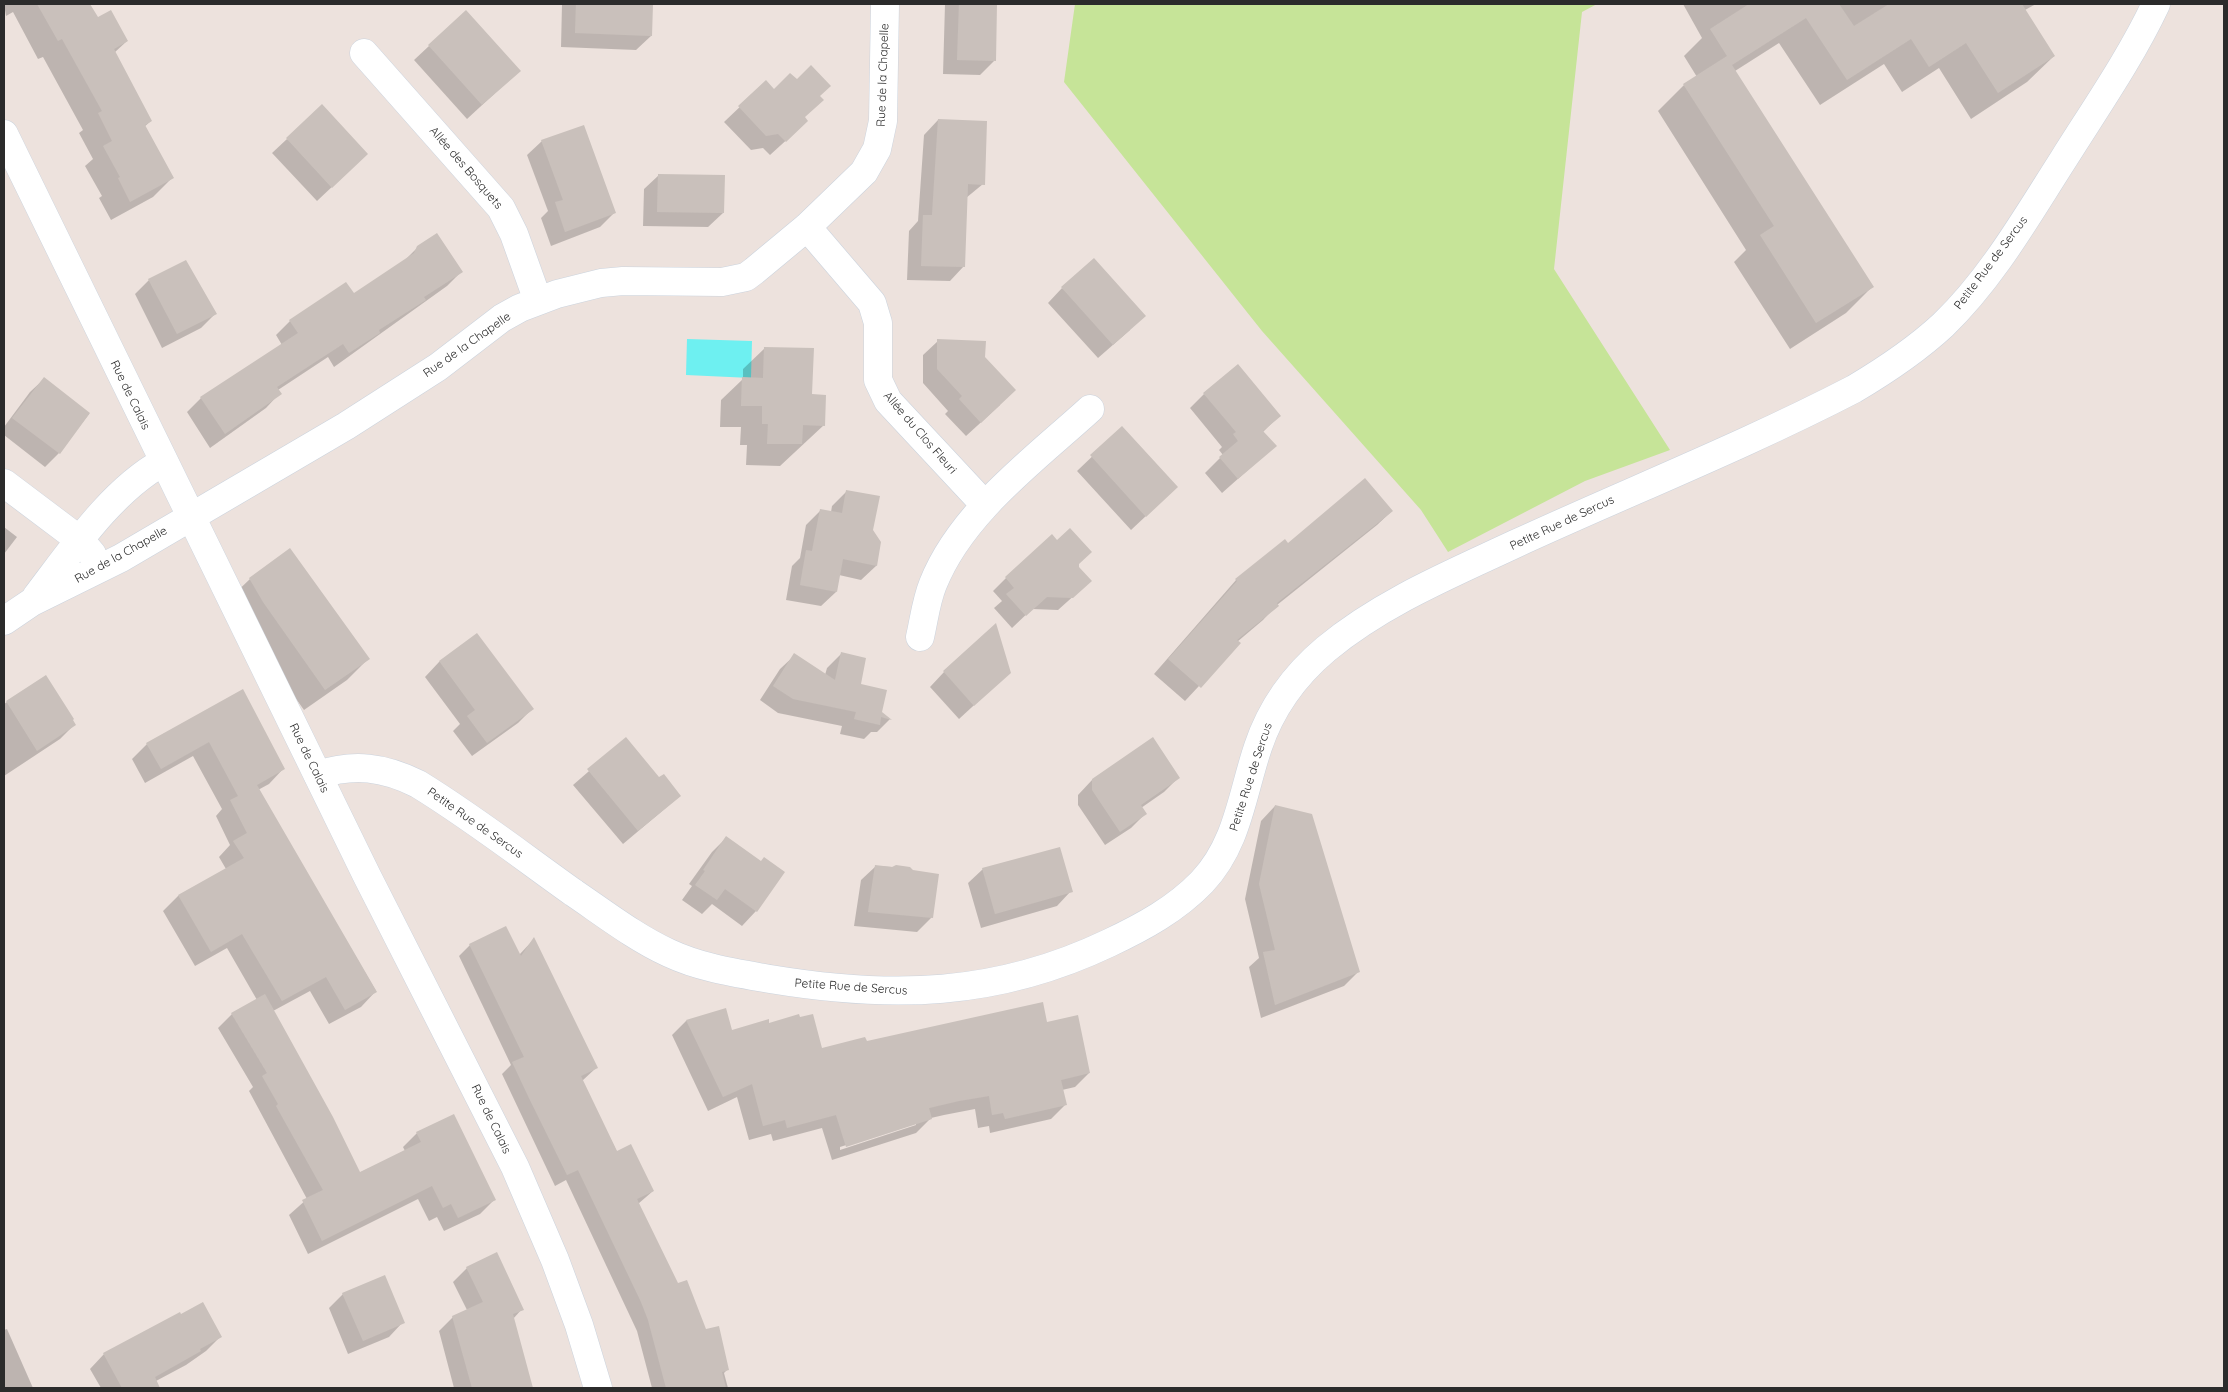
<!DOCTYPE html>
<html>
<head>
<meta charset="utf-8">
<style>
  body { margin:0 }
  #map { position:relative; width:2228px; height:1392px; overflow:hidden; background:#ede2dd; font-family:Quicksand,sans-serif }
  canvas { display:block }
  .frame { position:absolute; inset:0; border:5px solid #2b2b2b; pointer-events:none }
</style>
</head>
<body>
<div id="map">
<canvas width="2228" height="1392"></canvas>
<div class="frame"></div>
</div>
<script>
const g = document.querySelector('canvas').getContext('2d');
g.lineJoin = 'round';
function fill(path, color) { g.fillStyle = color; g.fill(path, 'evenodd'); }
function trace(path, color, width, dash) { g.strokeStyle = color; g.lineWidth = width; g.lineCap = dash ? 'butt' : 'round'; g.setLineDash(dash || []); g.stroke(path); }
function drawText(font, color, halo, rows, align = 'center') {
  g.font = font + ' Quicksand,sans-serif'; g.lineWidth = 5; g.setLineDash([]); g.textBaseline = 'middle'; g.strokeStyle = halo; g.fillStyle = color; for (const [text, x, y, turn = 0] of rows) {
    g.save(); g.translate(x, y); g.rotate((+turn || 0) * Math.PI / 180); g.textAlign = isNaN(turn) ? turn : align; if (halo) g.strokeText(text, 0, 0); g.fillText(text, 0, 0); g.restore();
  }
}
fill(new Path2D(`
  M 1075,4 L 1597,4 L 1582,12 L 1554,269 L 1670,450 L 1585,481 L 1448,552 L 1421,510 L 1262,331 L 1064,82 Z`), '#c6e498');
fill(new Path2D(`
  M 687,339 L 752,341 L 751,378 L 686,375 Z`), '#6ef0f1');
fill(new Path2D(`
  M 4,4 L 89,4 L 97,19 L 127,41 L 114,53 L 151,121 L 144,127 L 172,178 L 153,197 L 111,220 L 99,198 L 102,196 L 85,166 L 93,159 L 79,133 L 83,130 L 43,57 L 38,59 L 13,12 L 6,16 Z
  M 562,4 L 652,4 L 651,36 L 636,50 L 561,47 Z
  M 945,4 L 996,4 L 995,60 L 980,75 L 943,74 Z
  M 1683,4 L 2036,4 L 2025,10 L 2054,56 L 2027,82 L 1971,119 L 1939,68 L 1902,92 L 1884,64 L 1820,105 L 1779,43 L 1735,71 L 1872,287 L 1846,313 L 1790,349 L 1734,262 L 1746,250 L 1658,111 L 1684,85 L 1697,77 L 1684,56 L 1702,38 Z
  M 429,46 L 519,71 L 467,119 L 414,60 Z
  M 766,82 L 774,90 L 818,96 L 792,135 L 770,155 L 763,148 L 751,150 L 724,122 Z
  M 938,120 L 983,184 L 966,198 L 964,266 L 950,281 L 907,280 L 909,231 L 918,221 L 924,135 Z
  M 287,139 L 352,168 L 317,201 L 272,153 Z
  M 542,141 L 614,213 L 600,227 L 551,246 L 541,218 L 548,211 L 527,155 Z
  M 659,175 L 723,213 L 708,227 L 643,226 L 644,189 Z
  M 418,247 L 461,272 L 447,286 L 334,367 L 328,357 L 278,390 L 280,393 L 266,408 L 210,448 L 187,412 L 201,398 L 282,345 L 276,335 L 290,321 L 353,295 L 403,262 Z
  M 149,280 L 215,314 L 201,328 L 162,348 L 135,294 Z
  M 1062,288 L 1130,330 L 1098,358 L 1048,303 Z
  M 938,341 L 984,357 L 1000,405 L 966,436 L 945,414 L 948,411 L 923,383 L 923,355 Z
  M 765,348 L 811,395 L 824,425 L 780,466 L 746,465 L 747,445 L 740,445 L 741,427 L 720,427 L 721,400 L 743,379 L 743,369 Z
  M 44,379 L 89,414 L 59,453 L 45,467 L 4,435 L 4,427 L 30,392 Z
  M 1204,394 L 1279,416 L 1263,432 L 1275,446 L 1222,493 L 1205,473 L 1223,455 L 1219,450 L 1222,447 L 1190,408 Z
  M 1122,428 L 1162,501 L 1131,530 L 1077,471 Z
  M 847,491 L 872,531 L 876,566 L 861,580 L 839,575 L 836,592 L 821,606 L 786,600 L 792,566 L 800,558 L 806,525 L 821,510 L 831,512 L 832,506 Z
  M 1392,511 L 1377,525 L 1277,605 L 1263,620 L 1237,642 L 1239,643 L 1185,701 L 1154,674 L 1236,580 Z
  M 4,527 L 17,537 L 4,554 Z
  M 1078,565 L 1077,593 L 1058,610 L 1032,609 L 1012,628 L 994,608 L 1002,601 L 993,591 L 1006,578 Z
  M 250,579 L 368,659 L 347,680 L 304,710 L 242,623 L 229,599 Z
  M 477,634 L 532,709 L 518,723 L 472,756 L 453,731 L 460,724 L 425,677 L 439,662 Z
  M 841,654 L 859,685 L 881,712 L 890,719 L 877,732 L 871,732 L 864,739 L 840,734 L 842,726 L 778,713 L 760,700 L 780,669 L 795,655 L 825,675 L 827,668 Z
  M 944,672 L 1009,673 L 959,719 L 930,687 Z
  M 45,677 L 74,725 L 60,739 L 4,776 L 4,704 Z
  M 242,691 L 284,768 L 269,784 L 258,790 L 376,991 L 361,1007 L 329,1024 L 310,991 L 273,1011 L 359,1173 L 405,1151 L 403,1147 L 417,1133 L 494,1200 L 480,1214 L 444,1231 L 437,1217 L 429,1221 L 418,1199 L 308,1254 L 289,1215 L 307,1199 L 249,1091 L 253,1087 L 218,1028 L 232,1014 L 257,1000 L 227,948 L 195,966 L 163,911 L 178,896 L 226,869 L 219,857 L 230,845 L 216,816 L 222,809 L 193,756 L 145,783 L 132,759 L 147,744 Z
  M 626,739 L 659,779 L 680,796 L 623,844 L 573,785 Z
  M 1178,778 L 1164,792 L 1141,808 L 1145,814 L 1131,828 L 1105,845 L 1078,805 L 1078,795 L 1092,780 Z
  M 1275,806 L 1358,972 L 1344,986 L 1261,1018 L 1249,967 L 1259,958 L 1245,899 L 1261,821 Z
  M 726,838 L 761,862 L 783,873 L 756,911 L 742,926 L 712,904 L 702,914 L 682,900 L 692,886 L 689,884 L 712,852 Z
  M 876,866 L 910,868 L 912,872 L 932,917 L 917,932 L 854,926 L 861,880 Z
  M 983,869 L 1071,891 L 1057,906 L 981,928 L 968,883 Z
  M 534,939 L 596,1068 L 582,1081 L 617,1152 L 653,1191 L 638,1204 L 678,1285 L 728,1369 L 724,1373 L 728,1388 L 652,1388 L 637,1331 L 566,1180 L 555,1186 L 502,1074 L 511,1065 L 459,956 L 470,945 L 519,955 Z
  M 725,1010 L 731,1031 L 769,1024 L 821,1050 L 866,1043 L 1046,1024 L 1089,1073 L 1075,1087 L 1062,1090 L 1065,1105 L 1051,1119 L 990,1133 L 989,1126 L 978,1128 L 975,1109 L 944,1115 L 931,1118 L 916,1133 L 832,1160 L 822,1128 L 773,1141 L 771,1134 L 749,1140 L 737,1097 L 708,1111 L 672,1035 L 686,1021 ZM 916,1123 L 916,1125 L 840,1150 L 840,1147 Z
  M 467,1268 L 522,1309 L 513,1319 L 532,1388 L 454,1388 L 439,1331 L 453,1317 L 467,1310 L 453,1282 Z
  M 343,1294 L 403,1322 L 389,1337 L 348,1354 L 329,1308 Z
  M 7,1329 L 33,1388 L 4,1388 L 4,1330 Z
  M 220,1337 L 206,1351 L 186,1365 L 156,1381 L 157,1383 L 152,1388 L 101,1388 L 90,1369 L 104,1354 Z`), '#0003');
fill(new Path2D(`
  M 37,4 L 90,4 L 98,17 L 111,10 L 128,41 L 114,49 L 152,121 L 145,125 L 174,178 L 130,202 L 118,178 L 120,177 L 103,146 L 112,141 L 98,113 L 102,111 L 62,39 L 58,41 Z
  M 576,4 L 653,4 L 652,36 L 575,33 Z
  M 959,4 L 997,4 L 996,61 L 957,60 Z
  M 1749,4 L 1839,4 L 1854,26 L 1889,4 L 2022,4 L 2055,56 L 1998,93 L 1966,43 L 1929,67 L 1911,39 L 1847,80 L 1806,18 L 1732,65 L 1874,287 L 1816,323 L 1760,235 L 1774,226 L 1683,84 L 1727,56 L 1710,29 Z
  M 466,10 L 521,71 L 482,105 L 428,45 Z
  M 811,65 L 831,86 L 820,96 L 824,100 L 805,117 L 808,121 L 786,142 L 778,134 L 766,136 L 738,106 L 766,80 L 774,89 L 790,73 L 797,79 Z
  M 322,104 L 368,154 L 332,188 L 286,138 Z
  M 938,119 L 987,121 L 985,185 L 968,184 L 965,267 L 921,266 L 923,215 L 932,215 Z
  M 584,125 L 616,213 L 565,232 L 555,202 L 563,200 L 541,140 Z
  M 658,174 L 725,175 L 724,213 L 657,212 Z
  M 437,233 L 463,272 L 424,297 L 426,300 L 379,330 L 380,333 L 349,353 L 343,344 L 277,387 L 282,394 L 225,434 L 200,397 L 298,333 L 289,320 L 346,282 L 354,293 L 414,253 L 417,246 Z
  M 1094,258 L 1146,316 L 1113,345 L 1061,287 Z
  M 186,260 L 217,314 L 177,334 L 148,279 Z
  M 937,339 L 986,341 L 985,357 L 1016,390 L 981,423 L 959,399 L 962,396 L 937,369 Z
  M 764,347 L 814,348 L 812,394 L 826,395 L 825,426 L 803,425 L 802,444 L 767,444 L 768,424 L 762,424 L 762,406 L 741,406 L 742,377 L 763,378 Z
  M 1238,364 L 1281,416 L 1263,431 L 1277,446 L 1238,479 L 1219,457 L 1238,441 L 1233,434 L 1236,432 L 1203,393 Z
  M 44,377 L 90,413 L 60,454 L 12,418 Z
  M 1122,426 L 1178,487 L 1146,517 L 1090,455 Z
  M 1365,478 L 1393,511 L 1277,603 L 1279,606 L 1237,640 L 1241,643 L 1201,688 L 1168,659 L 1237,581 L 1235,579 L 1285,539 L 1288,543 Z
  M 846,490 L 880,496 L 873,530 L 881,542 L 877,566 L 843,559 L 837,592 L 800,585 L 806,550 L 812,551 L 820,509 L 842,513 Z
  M 1070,528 L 1092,552 L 1079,564 L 1079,567 L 1092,581 L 1073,598 L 1047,597 L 1026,616 L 1006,594 L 1014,588 L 1005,577 L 1052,534 L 1057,540 Z
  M 290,548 L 370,659 L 325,690 L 263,602 L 249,578 Z
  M 996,623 L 1011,673 L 974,706 L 943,671 Z
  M 477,633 L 534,709 L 487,743 L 467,716 L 475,710 L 439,661 Z
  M 841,652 L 866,658 L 861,684 L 887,690 L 882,712 L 892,720 L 881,717 L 880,725 L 854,719 L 856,712 L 793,699 L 773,686 L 794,653 L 835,680 Z
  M 46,675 L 74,719 L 73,720 L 76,725 L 37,751 L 6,701 Z
  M 243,689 L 285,769 L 257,785 L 377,992 L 345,1010 L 326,977 L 282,1001 L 242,934 L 211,952 L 178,895 L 244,858 L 233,841 L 247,833 L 230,800 L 238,796 L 209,742 L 161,769 L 146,743 Z
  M 626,737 L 659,777 L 664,774 L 681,796 L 638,831 L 587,769 Z
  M 1153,737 L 1180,778 L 1141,805 L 1147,814 L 1120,832 L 1092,790 L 1092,779 Z
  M 1275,805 L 1312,814 L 1360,972 L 1275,1005 L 1263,952 L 1275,950 L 1259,884 Z
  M 726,836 L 761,861 L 764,857 L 785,872 L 757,912 L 725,889 L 717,900 L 695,885 L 705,871 L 703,870 Z
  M 1060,847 L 1073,892 L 995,914 L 982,868 Z
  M 875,865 L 892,867 L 896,865 L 910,867 L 913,870 L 939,874 L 933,918 L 868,912 Z
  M 506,926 L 521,956 L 534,937 L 598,1068 L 581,1076 L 617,1151 L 631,1144 L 654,1191 L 637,1199 L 678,1283 L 687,1280 L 706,1329 L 719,1326 L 729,1370 L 722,1372 L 726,1388 L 666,1388 L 648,1320 L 641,1302 L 578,1170 L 567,1175 L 528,1096 L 512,1062 L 524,1057 L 469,944 Z
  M 265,994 L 333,1117 L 360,1172 L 421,1142 L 416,1132 L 454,1114 L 496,1200 L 458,1218 L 451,1204 L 443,1208 L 432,1186 L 322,1241 L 302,1200 L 323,1190 L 276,1106 L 278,1104 L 262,1076 L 267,1073 L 231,1013 Z
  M 1043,1002 L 1047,1022 L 1078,1015 L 1090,1073 L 1061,1080 L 1067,1105 L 1005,1119 L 1003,1113 L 992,1115 L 989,1096 L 959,1101 L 929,1108 L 932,1119 L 846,1147 L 836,1115 L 787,1128 L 785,1120 L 763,1126 L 752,1084 L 723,1097 L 686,1020 L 726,1008 L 732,1030 L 769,1019 L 769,1023 L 799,1014 L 800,1017 L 813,1014 L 822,1048 L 865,1037 L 867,1041 Z
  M 497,1252 L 524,1310 L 513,1314 L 533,1388 L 472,1388 L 452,1316 L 483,1302 L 466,1267 Z
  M 385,1275 L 405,1323 L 363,1341 L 342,1293 Z
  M 203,1302 L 222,1337 L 200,1349 L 201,1351 L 155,1377 L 160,1388 L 122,1388 L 103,1353 L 180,1312 L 181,1314 Z`), '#c9c0bb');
const minor = new Path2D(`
  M 364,53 L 501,208 L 514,234 L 538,301
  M 807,227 L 872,303 L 878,323 L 878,380 L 888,401 L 985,505
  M 4,483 L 81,541 L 92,554
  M 36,597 C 72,550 111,491 163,462
  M 4,621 L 32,602 L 121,558 L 346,426 L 438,367 L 502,318 L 520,308 L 557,294 L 601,283 L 623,281 L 722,282 L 746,277 L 754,271 L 807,227 L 864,172 L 877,149 L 883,121 L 885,4
  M 920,637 C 924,620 926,601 933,584 C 961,513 1034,460 1090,409
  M 318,775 C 354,763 384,767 418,784 C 472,817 522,856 574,893 C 605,914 636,938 669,953 C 701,968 736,973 770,979 C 891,999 996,997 1109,943 C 1143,927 1176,909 1202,882 C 1238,844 1242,794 1258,747 C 1271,708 1295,675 1326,649 C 1381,603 1451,574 1515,544 C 1628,492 1744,446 1854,389 C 1886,370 1916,350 1943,325 C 1992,278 2027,216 2063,160 C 2095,109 2130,59 2156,4`);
const tertiary = new Path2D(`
  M 4,134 L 367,876 L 515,1167 L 555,1260 L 579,1325 L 598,1388`);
trace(minor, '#cbd3dd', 29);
trace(tertiary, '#cbd3dd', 29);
trace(minor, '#fff', 28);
trace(tertiary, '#fff', 28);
drawText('12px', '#2b2b2b', '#fff', [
  ["Rue de la Chapelle",883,75,-88],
  ["Allée des Bosquets",466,168,49],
  ["Petite Rue de Sercus",1991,263,-53],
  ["Rue de la Chapelle",467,345,-35],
  ["Rue de Calais",130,395,64],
  ["Allée du Clos Fleuri",920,433,49],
  ["Petite Rue de Sercus",1562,523,-25],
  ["Rue de la Chapelle",121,555,-29],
  ["Rue de Calais",309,758,64],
  ["Petite Rue de Sercus",1251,777,-72],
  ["Petite Rue de Sercus",475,823,35],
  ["Petite Rue de Sercus",851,987,4],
  ["Rue de Calais",491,1119,64]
]);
</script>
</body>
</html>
